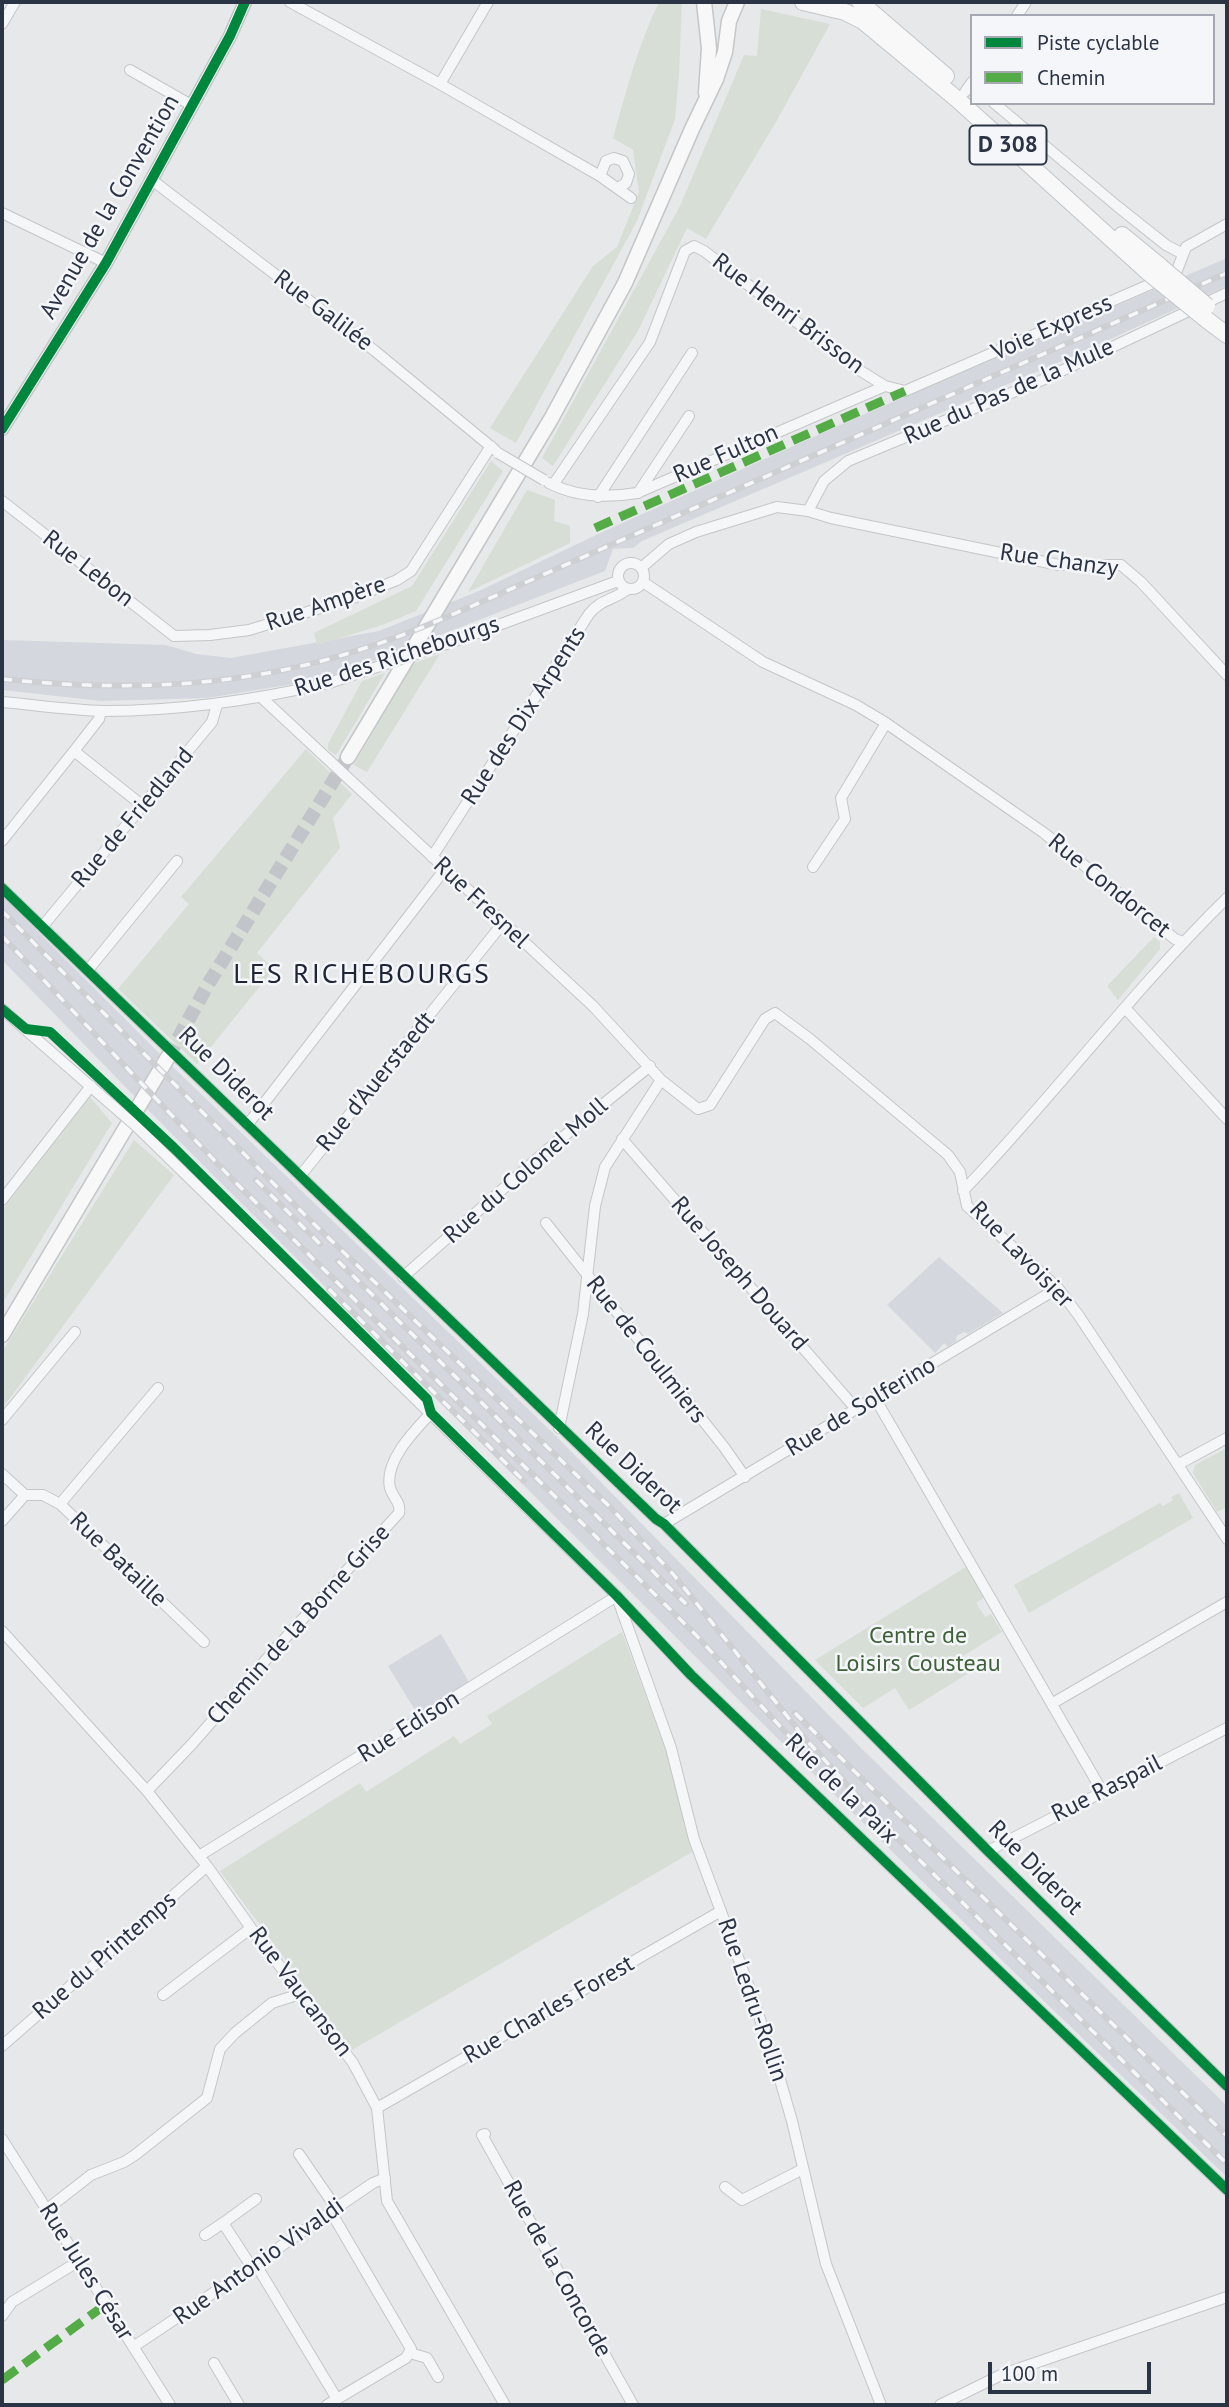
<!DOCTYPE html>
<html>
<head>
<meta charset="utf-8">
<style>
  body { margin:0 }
  #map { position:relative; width:1229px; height:2407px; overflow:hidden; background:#e6e8ea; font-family:"PT Sans",sans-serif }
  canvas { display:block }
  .frame { position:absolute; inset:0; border:4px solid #2b3445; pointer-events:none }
  .legend { position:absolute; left:970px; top:14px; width:245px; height:91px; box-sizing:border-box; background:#f4f6f9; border:2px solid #a4a8b1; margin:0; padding:9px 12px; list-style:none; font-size:21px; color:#2b3445 }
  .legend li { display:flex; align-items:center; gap:14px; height:35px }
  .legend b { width:35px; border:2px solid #a4a8b1 }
  .scale { position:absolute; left:988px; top:2362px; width:163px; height:32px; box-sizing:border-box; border:4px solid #2b3445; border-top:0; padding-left:9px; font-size:21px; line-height:24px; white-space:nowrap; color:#2b3445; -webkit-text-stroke:5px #f4f6f9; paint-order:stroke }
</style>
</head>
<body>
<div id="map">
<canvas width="1229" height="2407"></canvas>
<div class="frame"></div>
<ul class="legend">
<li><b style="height:9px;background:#00873e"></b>Piste cyclable</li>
<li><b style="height:9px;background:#54ac47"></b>Chemin</li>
</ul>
<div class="scale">100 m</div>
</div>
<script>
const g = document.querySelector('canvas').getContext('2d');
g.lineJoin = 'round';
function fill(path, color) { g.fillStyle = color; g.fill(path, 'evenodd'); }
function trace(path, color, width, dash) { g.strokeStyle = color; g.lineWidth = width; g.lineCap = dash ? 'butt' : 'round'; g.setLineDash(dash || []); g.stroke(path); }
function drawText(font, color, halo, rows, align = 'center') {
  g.font = font + ' "PT Sans",sans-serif'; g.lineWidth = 5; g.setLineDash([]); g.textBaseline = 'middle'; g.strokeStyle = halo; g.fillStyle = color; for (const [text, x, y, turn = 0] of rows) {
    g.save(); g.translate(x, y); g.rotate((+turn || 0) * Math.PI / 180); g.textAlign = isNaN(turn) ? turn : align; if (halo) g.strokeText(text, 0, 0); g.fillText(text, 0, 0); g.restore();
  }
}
fill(new Path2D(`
  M 1227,258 L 1227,286 L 1071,357 L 642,541 L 633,548 L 613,549 L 605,571 L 368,663 L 318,680 L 207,698 L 101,701 L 2,690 L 2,640 L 166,645 L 196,654 L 231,658 L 379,631 L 479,591 L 596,535 L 858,417 Z
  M 2,896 L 172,1066 L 554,1434 L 861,1748 L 1227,2106 L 1227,2177 L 1021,1979 L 752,1713 L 146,1108 L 2,960 Z
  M 939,1257 L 1003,1313 L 968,1334 L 964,1332 L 957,1336 L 956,1341 L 948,1347 L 944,1343 L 935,1353 L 887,1305 Z
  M 441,1634 L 470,1684 L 418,1715 L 388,1666 Z`), '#d4d7dd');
fill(new Path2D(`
  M 659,2 L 682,2 L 679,74 L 675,119 L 637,221 L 516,443 L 490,428 L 593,266 L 617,247 L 639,192 L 633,150 L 613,138 C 626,92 638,45 659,2 Z
  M 761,9 L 830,24 L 776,122 L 706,239 L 687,228 L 638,331 L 553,466 L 542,458 L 680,206 L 744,55 L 757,56 Z
  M 491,461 L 503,471 L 416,611 L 382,625 L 317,645 L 314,633 L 412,586 Z
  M 527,490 L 555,500 L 554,521 L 570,526 L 570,543 L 468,592 Z
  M 440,654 L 367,772 L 354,765 L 414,663 Z
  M 385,673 L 336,755 L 328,750 L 328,744 L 362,681 Z
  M 306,749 L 352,794 L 333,818 L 340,848 L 257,953 L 274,969 L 197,1064 L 118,989 L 189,904 L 181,897 Z
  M 1154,937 L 1160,942 L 1160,949 L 1118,1000 L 1107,986 Z
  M 90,1097 L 112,1123 L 2,1304 L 2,1210 Z
  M 134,1140 L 174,1175 L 2,1409 L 2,1352 Z
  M 1227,1448 L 1227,1507 L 1217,1512 L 1193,1473 L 1195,1465 Z
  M 1179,1493 L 1193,1518 L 1029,1613 L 1014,1585 L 1160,1503 L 1163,1506 L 1173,1500 L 1171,1497 Z
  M 966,1567 L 985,1597 L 976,1603 L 985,1617 L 991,1614 L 1002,1632 L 963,1656 L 972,1671 L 909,1710 L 895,1688 L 863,1708 L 815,1660 Z
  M 622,1632 L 667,1754 L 692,1852 L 352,2050 L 220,1871 L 360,1783 L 366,1792 L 454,1736 L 460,1744 L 492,1724 L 487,1716 Z`), '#d6ded6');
trace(new Path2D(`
  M 168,1057 L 207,986 L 348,757`), '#c1c4c9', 14, [14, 7]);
const minor = new Path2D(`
  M 290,2 L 440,84 L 600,176 L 631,198
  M 1017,16 L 1026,2
  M 2,24 L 15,2
  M 130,70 L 193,106
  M 440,84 L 488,2
  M 965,92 L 972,82
  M 994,103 L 1117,206 L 1166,245 L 1183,254
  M 600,176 L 606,161 L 614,158 L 623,161 L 629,174 L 626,183 L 618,188
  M 152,180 L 375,351 L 495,450
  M 2,213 L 106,263
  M 549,483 C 576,497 608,498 637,493 L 885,386
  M 553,485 L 650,342 L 685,251 L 694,246 L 704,251 L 859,370 L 885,386 L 905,391 L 1176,273 L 1186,247 L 1227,224
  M 638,493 L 689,416
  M 598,497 L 692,353
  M 2,501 L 174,636 L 210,635 L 249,630 L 356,597 L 397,580 L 411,571 L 491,446
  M 808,511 L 824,481 L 848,461 L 1040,381 L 1227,293
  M618 576a13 13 0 1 1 26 0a13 13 0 1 1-26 0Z
  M 641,568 L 669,544 L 696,532 L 777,507 L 808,511 L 831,518 L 1059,565 L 1121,565 L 1141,582 L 1227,675
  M 643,582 L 763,662 L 856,705 L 886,723 L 1044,833 L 1175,939 L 1183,942
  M 455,641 L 618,581
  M 262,698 L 593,1006 L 661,1080 L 698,1109 L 710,1105 L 765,1019 L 775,1013 L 810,1039 L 948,1155 L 960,1172 L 967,1206 L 1058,1288 L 1079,1316 L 1227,1539
  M 2,702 C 36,705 70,710 104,711 C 181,711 255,700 329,683
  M 74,751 L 143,806
  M 2,841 L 74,751 L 99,719 L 101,711
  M 432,857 L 589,614 C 601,599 612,601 628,589
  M 813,867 L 845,819 L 841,798 L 886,723
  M 2,888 L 656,1519 L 664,1524 L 988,1851 L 1227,2086
  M 42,927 L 212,722 L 217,705
  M 88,970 L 177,861
  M 2,1009 L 121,1113
  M 1126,1009 L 1227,1119
  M 248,1124 L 445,869
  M 136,1126 L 617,1596 L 691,1675 L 1227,2190
  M 622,1139 L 856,1409
  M 301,1175 L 503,923
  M 963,1191 C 1054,1096 1133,990 1227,898
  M 2,1200 L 91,1086
  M 546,1223 L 724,1447 L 745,1477
  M 403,1277 L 547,1150 L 650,1066
  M 875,1398 L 1102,1791
  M 2,1420 L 75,1332
  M 559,1428 L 583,1314 L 595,1206 L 605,1167 L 661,1080
  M 1179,1464 L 1227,1438
  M 2,1474 L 25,1495
  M 25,1495 L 43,1495 L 60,1504 L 204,1642
  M 60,1504 L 158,1388
  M 2,1521 L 25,1495
  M 664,1524 L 1058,1288
  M 617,1597 L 671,1748 L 694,1839 L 752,1995 L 779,2076 L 792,2121 L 826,2264 L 881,2405
  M 2,1631 L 147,1791 L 207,1866 L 251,1928 L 353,2063 L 377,2108 L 387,2201 L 505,2405
  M 1053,1703 L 1227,1602
  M 147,1791 L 192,1744 L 278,1646 L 399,1513 C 401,1502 393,1498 390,1488 C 384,1461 414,1431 431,1413
  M 988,1851 L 1227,1728
  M 199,1856 L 617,1596
  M 163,1995 L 251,1928
  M 2,2046 L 207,1866
  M 377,2108 L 721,1911
  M 485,2134 L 482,2135 L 633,2405
  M 2,2139 L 170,2405
  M 299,2154 L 336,2208
  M 725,2187 L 742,2200 L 803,2169
  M 46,2210 L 91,2175 L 124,2162 L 135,2155 L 207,2098 L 220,2049 L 235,2033 L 272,2003 L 300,1994
  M 205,2235 L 223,2223
  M 255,2263 L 337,2399
  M 251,2266 L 223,2223 L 256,2199
  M 2,2316 L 12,2302 L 79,2261
  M 133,2347 C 214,2294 293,2237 373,2183 L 385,2178
  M 410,2353 L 427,2358 L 438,2377
  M 214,2363 L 239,2405
  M 327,2405 L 406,2358 L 411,2349 L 331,2212
  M 940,2405 L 1003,2374 L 1227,2297`);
const tertiary = new Path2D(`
  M 2,429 L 106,263 L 230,36 L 245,2`);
const secondary = new Path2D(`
  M 704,2 L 709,48 L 706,93
  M 348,757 L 551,419 L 625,283 L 692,129 L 716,79 L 725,52 L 729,21 L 737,2
  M 2,1335 L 168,1057`);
const primary = new Path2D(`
  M 803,2 L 845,12 L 863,21 L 958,100 L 1149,273
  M 860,2 L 946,76
  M 1122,235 L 1161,267
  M 1207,320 L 1227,335`);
trace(minor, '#c4c6c8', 12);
trace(tertiary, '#c4c6c8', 15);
trace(secondary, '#c4c6c8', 17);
trace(primary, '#c2c5c8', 18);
trace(minor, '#f5f6f7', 10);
trace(tertiary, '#f5f6f7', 12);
trace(secondary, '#f8f8f8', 14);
trace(primary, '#f8f8f8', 16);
const rail = new Path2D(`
  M 2,679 C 126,692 246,688 365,648 C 401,637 435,622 470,607 L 1227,273
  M 2,911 L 313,1223 L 610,1507 L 673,1574 L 803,1736 L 877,1818 L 1227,2164
  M 2,936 L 232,1179 L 695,1634 L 800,1748
  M 256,1180 L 320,1244
  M 338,1261 L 686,1604
  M 329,1289 L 524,1481
  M 795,1713 L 1227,2136`);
trace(rail, '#cecfd2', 6);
trace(rail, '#f4f6f9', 3.5, [10]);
const minorBridge = new Path2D(`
  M 498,453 L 544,480
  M 329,683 L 455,641
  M 121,1113 L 136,1126`);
const primaryBridge = new Path2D(`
  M 1161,267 L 1207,306
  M 1149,273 L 1207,320`);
trace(minorBridge, '#c4c6c8', 12, []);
trace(primaryBridge, '#c2c5c8', 18, []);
trace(minorBridge, '#f5f6f7', 10);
trace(primaryBridge, '#f8f8f8', 16);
trace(new Path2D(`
  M 595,528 L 905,391
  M 2,2380 L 105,2305`), '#54ac47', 9, [18, 9]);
trace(new Path2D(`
  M 2,429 L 106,263 L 230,36 L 245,2
  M 2,888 L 656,1519 L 664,1524 L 988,1851 L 1227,2086
  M 2,1009 L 26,1029 L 50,1032 L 174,1148 L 427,1399 L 431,1413 L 617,1596 L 691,1675 L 1227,2190`), '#00873e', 10);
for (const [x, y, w] of [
  [1008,145,77]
]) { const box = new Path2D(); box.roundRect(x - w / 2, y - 19.5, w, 39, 5); g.fillStyle = '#f4f6f9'; g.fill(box); trace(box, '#2b3445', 2); }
drawText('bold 23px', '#2b3445', null, [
  ["D 308",1008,145]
]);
drawText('24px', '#2b3445', '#f4f6f9', [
  ["Avenue de la Convention",110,207,-60],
  ["Rue Galilée",323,311,37],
  ["Rue Henri Brisson",788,314,37],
  ["Voie Express",1052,328,-24],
  ["Rue du Pas de la Mule",1009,392,-24],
  ["Rue Fulton",726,454,-24],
  ["Rue Chanzy",1059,561,8],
  ["Rue Lebon",88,569,38],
  ["Rue Ampère",326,604,-19],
  ["Rue des Richebourgs",397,657,-18],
  ["Rue des Dix Arpents",524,716,-57],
  ["Rue de Friedland",133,818,-50],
  ["Rue Condorcet",1109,886,39],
  ["Rue Fresnel",481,903,43],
  ["Rue Diderot",226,1074,44],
  ["Rue d'Auerstaedt",376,1082,-51],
  ["Rue du Colonel Moll",526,1171,-41],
  ["Rue Lavoisier",1021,1255,46],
  ["Rue Joseph Douard",739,1274,49],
  ["Rue de Coulmiers",646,1350,52],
  ["Rue de Solferino",861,1407,-31],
  ["Rue Diderot",633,1468,43],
  ["Rue Bataille",118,1560,44],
  ["Chemin de la Borne Grise",299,1625,-48],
  ["Rue Edison",409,1727,-32],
  ["Rue de la Paix",841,1789,44],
  ["Rue Raspail",1107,1789,-27],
  ["Rue Diderot",1035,1868,45],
  ["Rue du Printemps",105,1956,-41],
  ["Rue Vaucanson",300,1992,53],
  ["Rue Ledru-Rollin",752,2000,71],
  ["Rue Charles Forest",549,2010,-30],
  ["Rue Antonio Vivaldi",259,2262,-35],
  ["Rue de la Concorde",557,2269,61],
  ["Rue Jules César",86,2272,58]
]);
drawText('24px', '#3f6138', '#f4f6f9', [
  ["Centre de",918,1636],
  ["Loisirs Cousteau",918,1664]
]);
g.letterSpacing = '2px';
drawText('28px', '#1d2536', '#f4f6f9', [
  ["LES RICHEBOURGS",362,975]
]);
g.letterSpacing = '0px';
</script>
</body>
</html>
